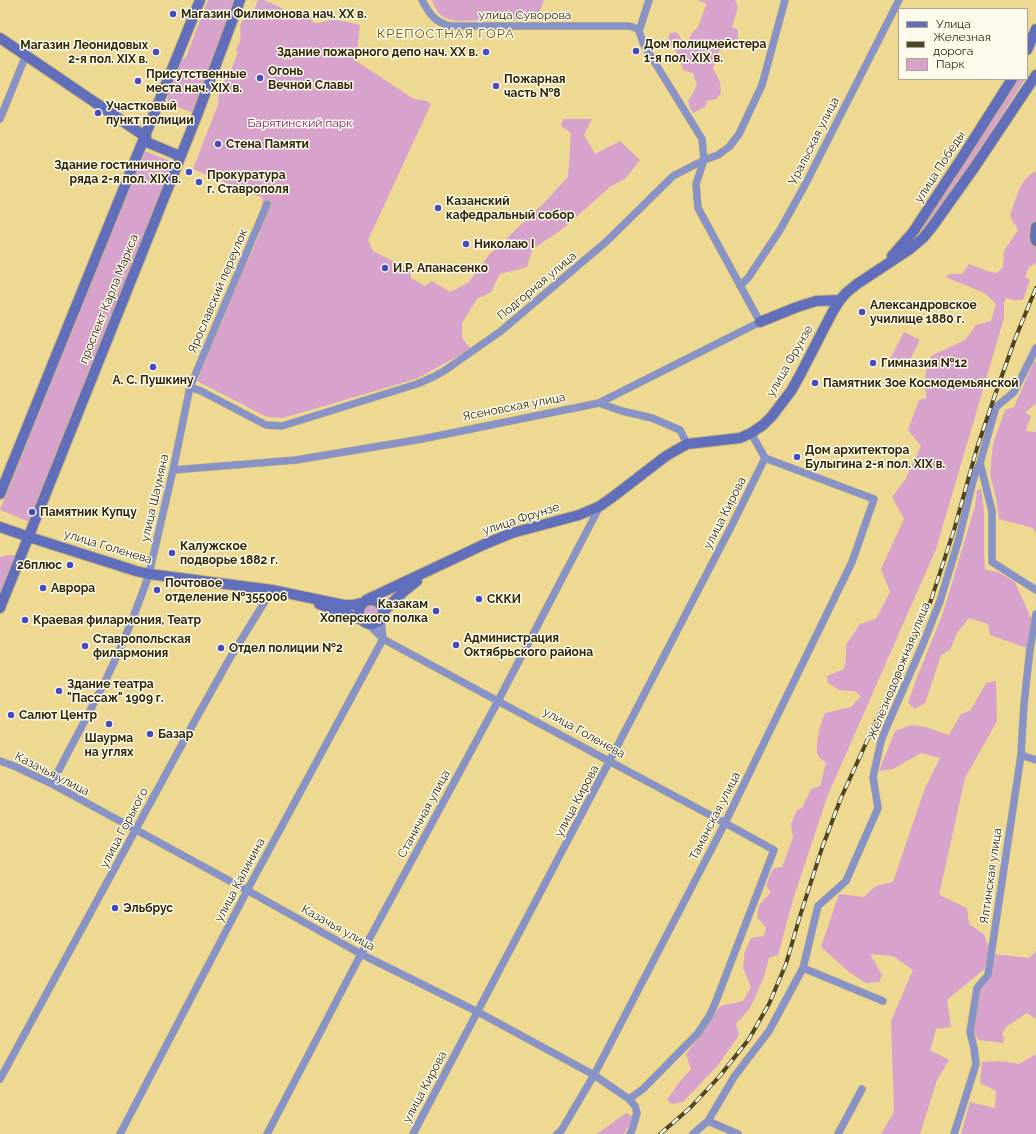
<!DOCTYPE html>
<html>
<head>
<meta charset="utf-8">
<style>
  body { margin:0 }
  #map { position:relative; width:1036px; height:1134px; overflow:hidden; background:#edd992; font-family:Raleway,sans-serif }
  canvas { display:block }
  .legend { position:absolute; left:898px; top:8px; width:130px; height:72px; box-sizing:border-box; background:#fefbed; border:1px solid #aba692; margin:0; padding:5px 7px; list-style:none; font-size:12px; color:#2f2709 }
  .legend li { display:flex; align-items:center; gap:8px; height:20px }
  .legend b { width:20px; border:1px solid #aba692 }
</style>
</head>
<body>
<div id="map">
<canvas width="1036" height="1134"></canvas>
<ul class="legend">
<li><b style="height:5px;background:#616ebc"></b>Улица</li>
<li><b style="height:5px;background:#4f4520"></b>Железная дорога</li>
<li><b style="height:11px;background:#d7a2cb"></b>Парк</li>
</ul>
</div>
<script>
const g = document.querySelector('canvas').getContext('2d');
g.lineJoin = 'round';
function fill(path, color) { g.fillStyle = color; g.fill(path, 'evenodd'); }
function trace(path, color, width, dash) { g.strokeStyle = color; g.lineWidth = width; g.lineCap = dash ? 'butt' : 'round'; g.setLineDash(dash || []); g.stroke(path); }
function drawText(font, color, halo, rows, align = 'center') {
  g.font = font + ' Raleway,sans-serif'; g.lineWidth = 3; g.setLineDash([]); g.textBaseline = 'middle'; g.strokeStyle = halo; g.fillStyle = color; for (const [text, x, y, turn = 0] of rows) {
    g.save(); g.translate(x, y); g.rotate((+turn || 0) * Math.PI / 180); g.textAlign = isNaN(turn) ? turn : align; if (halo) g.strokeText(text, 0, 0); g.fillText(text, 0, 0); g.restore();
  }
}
fill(new Path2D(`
  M 208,0 L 236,0 L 194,113 L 168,103 C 167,96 168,86 171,80 C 173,77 176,76 177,73 C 179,65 179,61 186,57 Z
  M 258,0 L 264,0 L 295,14 L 295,13 C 305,11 309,17 314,23 C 320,24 327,20 333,20 C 341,20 353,23 360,25 L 356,61 L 414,99 L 427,101 L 431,104 L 368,240 L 373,251 L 410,270 L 411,278 L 425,286 L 432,281 L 450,292 L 468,283 L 489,255 L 542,205 L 568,177 L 571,133 L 561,126 L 563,119 L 592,119 L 584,135 L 595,154 L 620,141 L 640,160 L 625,179 L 611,186 L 565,227 L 532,250 L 527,267 L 500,274 L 491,292 L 477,299 L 462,323 L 462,338 L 471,349 L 416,379 L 283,418 L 267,417 L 197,381 L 233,293 L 260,233 L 258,227 L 263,198 L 193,169 L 219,102 L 218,101 C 218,89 226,78 232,68 C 234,63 236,57 238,52 L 236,50 C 237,47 239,44 240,41 C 242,31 237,27 245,18 L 251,18 Z
  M 432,0 L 544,0 L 539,13 L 537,13 L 534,19 L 457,21 C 441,18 438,15 432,0 Z
  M 697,0 L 735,0 L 738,7 L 732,27 L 738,30 L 738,38 L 732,43 L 719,51 L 713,68 L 720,82 L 721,93 L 716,99 L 707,101 L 705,107 L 693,113 L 690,108 L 688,101 L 697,86 L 693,73 L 683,70 C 681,60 676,49 668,42 L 668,38 L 670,33 L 675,32 L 679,35 L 682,41 L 687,42 L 693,32 L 698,27 L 706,5 L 705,3 Z
  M 1016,79 L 1025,79 L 969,166 L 930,222 L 917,237 L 915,236 Z
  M 145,151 L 175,163 L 30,522 L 0,510 L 30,436 L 30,432 L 36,415 L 39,413 L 48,391 L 47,389 L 48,386 L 51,383 Z
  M 1036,171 L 1036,221 L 1033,228 L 1033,239 L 1036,246 L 1036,263 L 1029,267 L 1025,277 L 1030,280 L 1023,300 L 1014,300 L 1006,298 L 1004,303 L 1004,318 L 936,549 L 827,797 L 794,896 L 778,955 L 769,958 L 764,977 L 750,1008 L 736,1024 L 739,1035 L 718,1065 L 683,1102 L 672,1104 L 667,1100 L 678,1084 L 691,1069 L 686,1054 L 702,1033 L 720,1006 L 743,1001 L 751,987 L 743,968 L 745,951 L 751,938 L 764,936 L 766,928 L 757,917 L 759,905 L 771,892 L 766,886 L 769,877 L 774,868 L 782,867 L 793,838 L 791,824 L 797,810 L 802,808 L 811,789 L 820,786 L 826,763 C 824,761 820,759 819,757 C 813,749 821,722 825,713 L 851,707 L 861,696 L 854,691 L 839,690 L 828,683 L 827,676 L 844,669 L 846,657 L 846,645 L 860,624 L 876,619 L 890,592 L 881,569 L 904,519 L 892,497 L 905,480 L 921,446 L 908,430 L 919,400 L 926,398 L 925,376 L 931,356 L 965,340 L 976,325 L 991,321 L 996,304 L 986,294 L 970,287 L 945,277 L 950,274 L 962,274 L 969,264 L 990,272 L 997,273 L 1003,267 L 1004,251 L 1018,230 L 1010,216 C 1016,200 1019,179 1036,171 Z
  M 904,332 L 920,340 L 905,369 L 889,361 Z
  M 1034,361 L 1036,362 L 1036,403 L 1025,413 L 1031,416 L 1026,431 L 1036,432 L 1036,532 L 1035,532 L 1033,528 L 999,519 L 996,498 L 990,474 L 993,444 L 1005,410 L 1014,407 Z
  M 981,489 L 984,510 L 984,553 L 985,570 L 998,572 L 1015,582 L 1031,618 L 1027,648 L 990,635 L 988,624 L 969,618 L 957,633 L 950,650 L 941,655 L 925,703 L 915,709 L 908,703 L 916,680 L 943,613 L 975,506 L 977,490 Z
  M 7,555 L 16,555 L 0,609 L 0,556 L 2,557 Z
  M362 612a9 9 0 1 1 18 0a9 9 0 1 1-18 0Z
  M 996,681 L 997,721 L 965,778 L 939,895 L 967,908 L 969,924 L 984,934 L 990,951 L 987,967 L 947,1000 L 951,1027 L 936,1029 L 930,1050 L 949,1060 L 937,1080 L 920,1134 L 881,1134 L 894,1112 L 891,1021 L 913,970 L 893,956 L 870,954 L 882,975 L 879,982 L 866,983 L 849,972 L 821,947 L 839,894 L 864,897 L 876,886 L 893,882 L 925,788 L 940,758 L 921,753 L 893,769 L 879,771 L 895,731 L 911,725 L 925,727 L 949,735 L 961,714 L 971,710 L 986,683 Z
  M 1036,951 L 1036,1019 L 1027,1013 L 1006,1027 L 1002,1034 L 1004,1039 L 1003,1043 L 979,1040 L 973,1032 L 980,989 L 993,954 L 1029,958 Z
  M 1036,1054 L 1036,1134 L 961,1134 L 970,1102 L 995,1108 L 996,1091 L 980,1083 L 982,1062 L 1000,1061 L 1019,1064 Z
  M 626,1113 L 634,1117 L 624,1134 L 597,1134 Z`), '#d7a2cb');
const street = new Path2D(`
  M 422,0 C 429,14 435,22 450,26 L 629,26 L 636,28 L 639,31
  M 639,31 L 649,0
  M 0,119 L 26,55
  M 740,286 L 748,278 L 780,230 L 806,183 L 899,0
  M 190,387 L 201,391 L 266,425 L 282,426 L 417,384 L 433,377 L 444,371 L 501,331 L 607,241 L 673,176 L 704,160 L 718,155 L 729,147 L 739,134 L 762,85 L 785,0
  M 599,403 L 622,411 L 652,418 L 680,430 L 687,444
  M 980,463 L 992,511 L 992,562 L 1036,590
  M 173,470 L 296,460 L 422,439 L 599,403 L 760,322 L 698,208 L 696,184 L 704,160 L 702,139 L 644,45 L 639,31
  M 381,618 L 383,639
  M 367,623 L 383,639 L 607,760 L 725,823 L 774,850 L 716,1001 L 710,1015 L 698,1033 L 643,1089 L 629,1099
  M 1021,755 L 1036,760
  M 0,761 L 14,766 L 52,784 L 252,893 L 361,954 L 478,1012 L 594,1075 L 629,1099 L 635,1106 L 637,1113 L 632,1130 L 630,1134
  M 52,784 C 70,747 91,711 109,673 C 123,644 135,613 146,583 L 149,574 L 173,470 L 190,387 L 267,204
  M 803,968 L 883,1001
  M 0,1079 L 198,715 L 230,658 L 272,590
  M 708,1121 L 738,1134
  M 120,1134 L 250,885 L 383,639
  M 267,1134 L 360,956 L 498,701 L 600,506
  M 413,1134 L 609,762 L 732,525 L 765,458 L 751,433
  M 557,1134 L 561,1131 L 594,1075 L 725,823 L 852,562 L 874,499 L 765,458
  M 693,1134 L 708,1121 L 734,1077 L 769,1031 L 803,968 L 818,906 L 846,881 L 878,808 L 873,777 L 881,741 L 887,726 L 923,644 L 940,601 L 958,542 L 974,477 L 980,463 L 996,407 L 1014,392 L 1036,348
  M 838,1134 L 862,1089
  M 954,1134 L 976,1064 L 974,1048 L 970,1032 L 977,988 L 988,975 L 1021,755 L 1024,704 L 1030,649 L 1036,614`);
const secondary = new Path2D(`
  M 0,38 L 146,137
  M 1027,50 L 1036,29
  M 144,141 L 180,156
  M 1036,227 L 1035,238 L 1036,241
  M 892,256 L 913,232 L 963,156 L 1012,79
  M 760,322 L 797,307 L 816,301 L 840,300
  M 0,494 L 200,0
  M 0,527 L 29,537 L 136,571 L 149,574 L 272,590 L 344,605 L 353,605 L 362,603
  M359 612a12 12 0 1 1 24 0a12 12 0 1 1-24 0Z
  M 366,600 L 485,544 L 512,533 L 579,515 L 600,506 L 614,496 L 666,456 L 687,444 L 740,438 L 751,433 L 763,425 L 772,416 L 791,391 L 800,375 L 833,311 L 840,300 L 846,293 L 857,284 L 910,249 L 923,238 L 932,227 L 974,168 L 1036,75
  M 319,604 L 362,620
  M 0,608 L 196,118 L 240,0
  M 383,612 L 403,592 L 417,581`);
trace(street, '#c7b577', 8);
trace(secondary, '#c7b577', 12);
trace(street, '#8792c8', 7);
trace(secondary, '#616ebc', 10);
const rail = new Path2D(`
  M 660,1134 L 690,1108 L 719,1077 L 749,1039 L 769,1004 L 786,964 L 800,916 L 822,848 L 841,798 L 930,603 L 954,530 L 977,448 L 995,395 L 1015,339 L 1036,288`);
trace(rail, '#4f4520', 4);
trace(rail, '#fefbed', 2.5, [8]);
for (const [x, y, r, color] of [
  [173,14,4,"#444bc0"],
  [636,51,4,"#444bc0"],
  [156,52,4,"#444bc0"],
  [486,52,4,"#444bc0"],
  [260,78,4,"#444bc0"],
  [138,81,4,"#444bc0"],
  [496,86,4,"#444bc0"],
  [98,113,4,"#444bc0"],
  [218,144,4,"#444bc0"],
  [189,172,4,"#444bc0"],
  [199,182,4,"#444bc0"],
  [438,208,4,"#444bc0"],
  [466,244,4,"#444bc0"],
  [385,268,4,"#444bc0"],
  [862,312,4,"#444bc0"],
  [873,363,4,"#444bc0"],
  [153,367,4,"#444bc0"],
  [815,383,4,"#444bc0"],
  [797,457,4,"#444bc0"],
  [32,512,4,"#444bc0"],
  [172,553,4,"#444bc0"],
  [70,565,4,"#444bc0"],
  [43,588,4,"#444bc0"],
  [157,590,4,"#444bc0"],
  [479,599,4,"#444bc0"],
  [436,611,4,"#444bc0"],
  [25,620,4,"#444bc0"],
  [456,645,4,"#444bc0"],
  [85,646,4,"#444bc0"],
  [221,648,4,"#444bc0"],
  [59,691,4,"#444bc0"],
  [11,715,4,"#444bc0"],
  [109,724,4,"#444bc0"],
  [150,734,4,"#444bc0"],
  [115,908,4,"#444bc0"]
]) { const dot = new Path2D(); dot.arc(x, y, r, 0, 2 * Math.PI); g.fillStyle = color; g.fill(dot); trace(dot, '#fefbed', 1.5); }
drawText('bold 12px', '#2f2709', '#fefbed', [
  ["Магазин Филимонова нач. ХХ в.",181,14],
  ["Дом полицмейстера",644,44],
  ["1-я пол. XIX в.",644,58],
  ["Магазин Леонидовых",148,45,"right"],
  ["2-я пол. XIX в.",148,59,"right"],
  ["Здание пожарного депо нач. ХХ в.",478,52,"right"],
  ["Огонь",268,71],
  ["Вечной Славы",268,85],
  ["Присутственные",146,74],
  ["места нач. XIX в.",146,88],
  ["Пожарная",504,79],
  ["часть №8",504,93],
  ["Участковый",106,106],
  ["пункт полиции",106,120],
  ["Стена Памяти",226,144],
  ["Здание гостиничного",181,165,"right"],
  ["ряда 2-я пол. XIX в.",181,179,"right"],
  ["Прокуратура",207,175],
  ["г. Ставрополя",207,189],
  ["Казанский",446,201],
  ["кафедральный собор",446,215],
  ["Николаю I",474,244],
  ["И.Р. Апанасенко",393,268],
  ["Александровское",870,305],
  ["училище 1880 г.",870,319],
  ["Гимназия №12",881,363],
  ["А. С. Пушкину",153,380,"center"],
  ["Памятник Зое Космодемьянской",823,383],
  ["Дом архитектора",805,450],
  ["Булыгина 2-я пол. XIX в.",805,464],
  ["Памятник Купцу",40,512],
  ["Калужское",180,546],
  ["подворье 1882 г.",180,560],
  ["26плюс",62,565,"right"],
  ["Почтовое",165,583],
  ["отделение №355006",165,597],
  ["Аврора",51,588],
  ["СККИ",487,599],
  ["Казакам",428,604,"right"],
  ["Хоперского полка",428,618,"right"],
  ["Краевая филармония, Театр",33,620],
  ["Администрация",464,638],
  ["Октябрьского района",464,652],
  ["Ставропольская",93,639],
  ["филармония",93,653],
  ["Отдел полиции №2",229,648],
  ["Здание театра",67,684],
  ["\"Пассаж\" 1909 г.",67,698],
  ["Салют Центр",19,715],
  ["Базар",158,734],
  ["Шаурма",109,738,"center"],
  ["на углях",109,752,"center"],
  ["Эльбрус",123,908]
], 'left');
drawText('12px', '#2f2709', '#fefbed', [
  ["улица Суворова",525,15],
  ["Уральская улица",814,141,-63],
  ["улица Победы",940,167,-57],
  ["Подгорная улица",537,286,-40],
  ["Ярославский переулок",218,291,-67],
  ["проспект Карла Маркса",109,299,-68],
  ["улица Фрунзе",790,361,-60],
  ["Ясеновская улица",514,407,-11],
  ["улица Шаумяна",155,498,-77],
  ["улица Кирова",725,513,-63],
  ["улица Фрунзе",521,519,-18],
  ["улица Голенева",108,547,17],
  ["Железнодорожная улица",899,671,-68],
  ["улица Голенева",584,733,29],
  ["Казачья улица",52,774,27],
  ["улица Кирова",577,801,-62],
  ["Станичная улица",424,814,-62],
  ["Таманская улица",715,816,-63],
  ["улица Горького",124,828,-62],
  ["Ялтинская улица",991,876,-82],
  ["улица Калинина",240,880,-62],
  ["Казачья улица",338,928,29],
  ["улица Кирова",425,1087,-62]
]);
drawText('12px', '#79226b', '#fefbed', [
  ["Барятинский парк",300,123]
]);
g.letterSpacing = '1px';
drawText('13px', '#665400', '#fefbed', [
  ["КРЕПОСТНАЯ ГОРА",446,34]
]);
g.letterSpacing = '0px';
</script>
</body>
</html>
